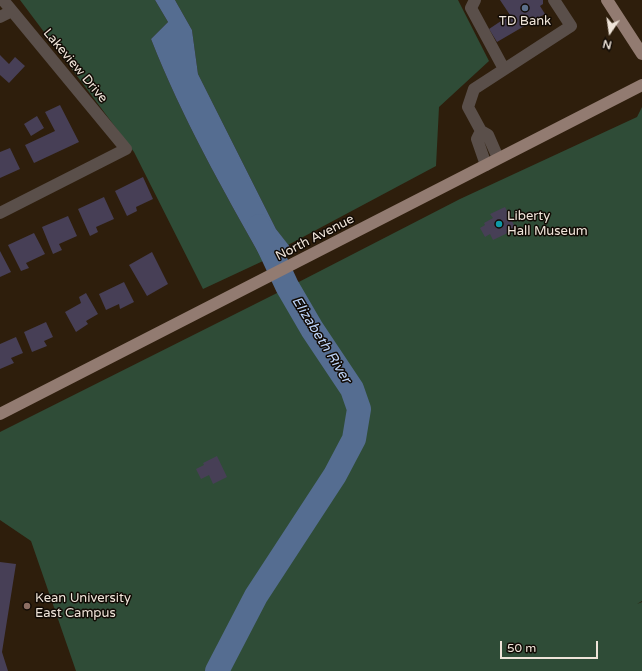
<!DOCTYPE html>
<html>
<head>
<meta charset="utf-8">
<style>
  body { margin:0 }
  #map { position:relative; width:642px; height:671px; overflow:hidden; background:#2e1e0c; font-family:"Varela Round",sans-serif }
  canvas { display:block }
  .north { position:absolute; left:590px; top:12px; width:40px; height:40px; -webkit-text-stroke:3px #110a04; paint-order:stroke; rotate:193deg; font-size:11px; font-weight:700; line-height:16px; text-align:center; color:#efe4d9 }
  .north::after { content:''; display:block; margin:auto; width:14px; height:18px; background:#efe4d9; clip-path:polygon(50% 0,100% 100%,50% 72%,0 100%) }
  .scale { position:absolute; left:500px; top:641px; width:98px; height:18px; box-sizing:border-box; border:2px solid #efe4d9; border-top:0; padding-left:5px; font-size:12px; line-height:14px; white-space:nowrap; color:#efe4d9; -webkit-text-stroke:3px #110a04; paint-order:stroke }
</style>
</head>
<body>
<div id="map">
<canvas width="642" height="671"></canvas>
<div class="north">N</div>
<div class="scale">50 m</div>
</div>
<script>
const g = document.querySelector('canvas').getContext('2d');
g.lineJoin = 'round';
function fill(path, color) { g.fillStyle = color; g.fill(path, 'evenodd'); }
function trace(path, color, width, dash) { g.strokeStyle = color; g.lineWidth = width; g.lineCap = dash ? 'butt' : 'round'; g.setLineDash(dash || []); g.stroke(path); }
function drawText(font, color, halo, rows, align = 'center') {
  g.font = font + ' "Varela Round",sans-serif'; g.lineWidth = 3; g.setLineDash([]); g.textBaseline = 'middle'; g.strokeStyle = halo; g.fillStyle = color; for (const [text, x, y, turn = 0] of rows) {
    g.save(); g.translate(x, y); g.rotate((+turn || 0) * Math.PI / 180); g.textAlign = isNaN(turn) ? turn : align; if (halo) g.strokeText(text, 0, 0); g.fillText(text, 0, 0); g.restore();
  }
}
fill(new Path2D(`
  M 20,0 L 155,0 L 168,22 L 151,39 C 182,118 222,188 263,261 L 203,289 L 134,152 Z
  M 175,0 L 458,0 L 489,61 L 439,107 L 436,166 L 288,245 L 276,229 L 198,74 L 192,30 Z
  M 642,107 L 642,601 L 637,604 L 642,602 L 642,671 L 76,671 L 31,541 L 0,520 L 0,432 L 291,286 L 460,199 L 637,117 Z`), '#2f4c37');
fill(new Path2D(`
  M 155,0 L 175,0 L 192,30 L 198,74 L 276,229 L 290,247 L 263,261 C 222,188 182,118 151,39 L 168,22 Z`), '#556d91');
trace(new Path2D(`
  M 217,671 L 256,596 L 335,475 L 354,439 L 359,409 L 352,389 L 312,329 L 287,286 L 259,226`), '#556d91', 24);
fill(new Path2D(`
  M 500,0 L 543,0 L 543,4 L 540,6 L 545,14 L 497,42 L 489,29 L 510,15 Z
  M 0,55 L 9,64 L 15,57 L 25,66 L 9,83 L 0,75 Z
  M 60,105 L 79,142 L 34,163 L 25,145 L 55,131 L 45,112 Z
  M 37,116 L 44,128 L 31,136 L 24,124 Z
  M 10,148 L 20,169 L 0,178 L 0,152 Z
  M 143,177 L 153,199 L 136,207 L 137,211 L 127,216 L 115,191 Z
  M 104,197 L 114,219 L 96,227 L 98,232 L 90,236 L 78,209 Z
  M 505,207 L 516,229 L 493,240 L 490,234 L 485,237 L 480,228 L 485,225 L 484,223 L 493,218 L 490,214 Z
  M 68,216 L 77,236 L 59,244 L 62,250 L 53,254 L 42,227 Z
  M 34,233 L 45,254 L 26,263 L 29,268 L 21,271 L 8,245 Z
  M 0,251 L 11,272 L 0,277 Z
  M 152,252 L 168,284 L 147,296 L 129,265 Z
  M 124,282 L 134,302 L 120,309 L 119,304 L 106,310 L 99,294 Z
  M 86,293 L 98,314 L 86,321 L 88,324 L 76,332 L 65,312 L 81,303 L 79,297 Z
  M 46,322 L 53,337 L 44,341 L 47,346 L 32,352 L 24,332 Z
  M 16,337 L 23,353 L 11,358 L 14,363 L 0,369 L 0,344 Z
  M 217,456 L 227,477 L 213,484 L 209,475 L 201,479 L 196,469 L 204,465 L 203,463 Z
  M 0,562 L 16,564 L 2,652 L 8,671 L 0,671 Z`), '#473f56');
trace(new Path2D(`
  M 475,0 L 471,8 L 504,69
  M 0,17 L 12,11
  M 481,131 L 468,107 L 474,89 L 571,26 L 554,0
  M 486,165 L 477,139 L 481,131 L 488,135 L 498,158
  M 0,213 L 126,149 L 3,0`), '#5a4f4a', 12);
trace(new Path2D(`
  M 607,0 L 642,54
  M 0,414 L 642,85`), '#927b71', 12);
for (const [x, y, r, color] of [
  [525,8,4,"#5c6f8a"],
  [499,224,4,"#0f9aa8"],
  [27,606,4,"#8d6e63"]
]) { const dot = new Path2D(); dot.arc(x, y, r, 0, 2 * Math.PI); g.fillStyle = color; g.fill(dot); trace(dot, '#110a04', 1.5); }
drawText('13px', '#efe4d9', '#110a04', [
  ["TD Bank",525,22,"center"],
  ["Liberty",507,217],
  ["Hall Museum",507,232],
  ["Kean University",35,599],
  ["East Campus",35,614]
], 'left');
drawText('13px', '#efe4d9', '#110a04', [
  ["Lakeview Drive",75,66,50],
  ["North Avenue",315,238,-27]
]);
drawText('italic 14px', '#bcd3f8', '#110a04', [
  ["Elizabeth River",321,340,58]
]);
</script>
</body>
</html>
